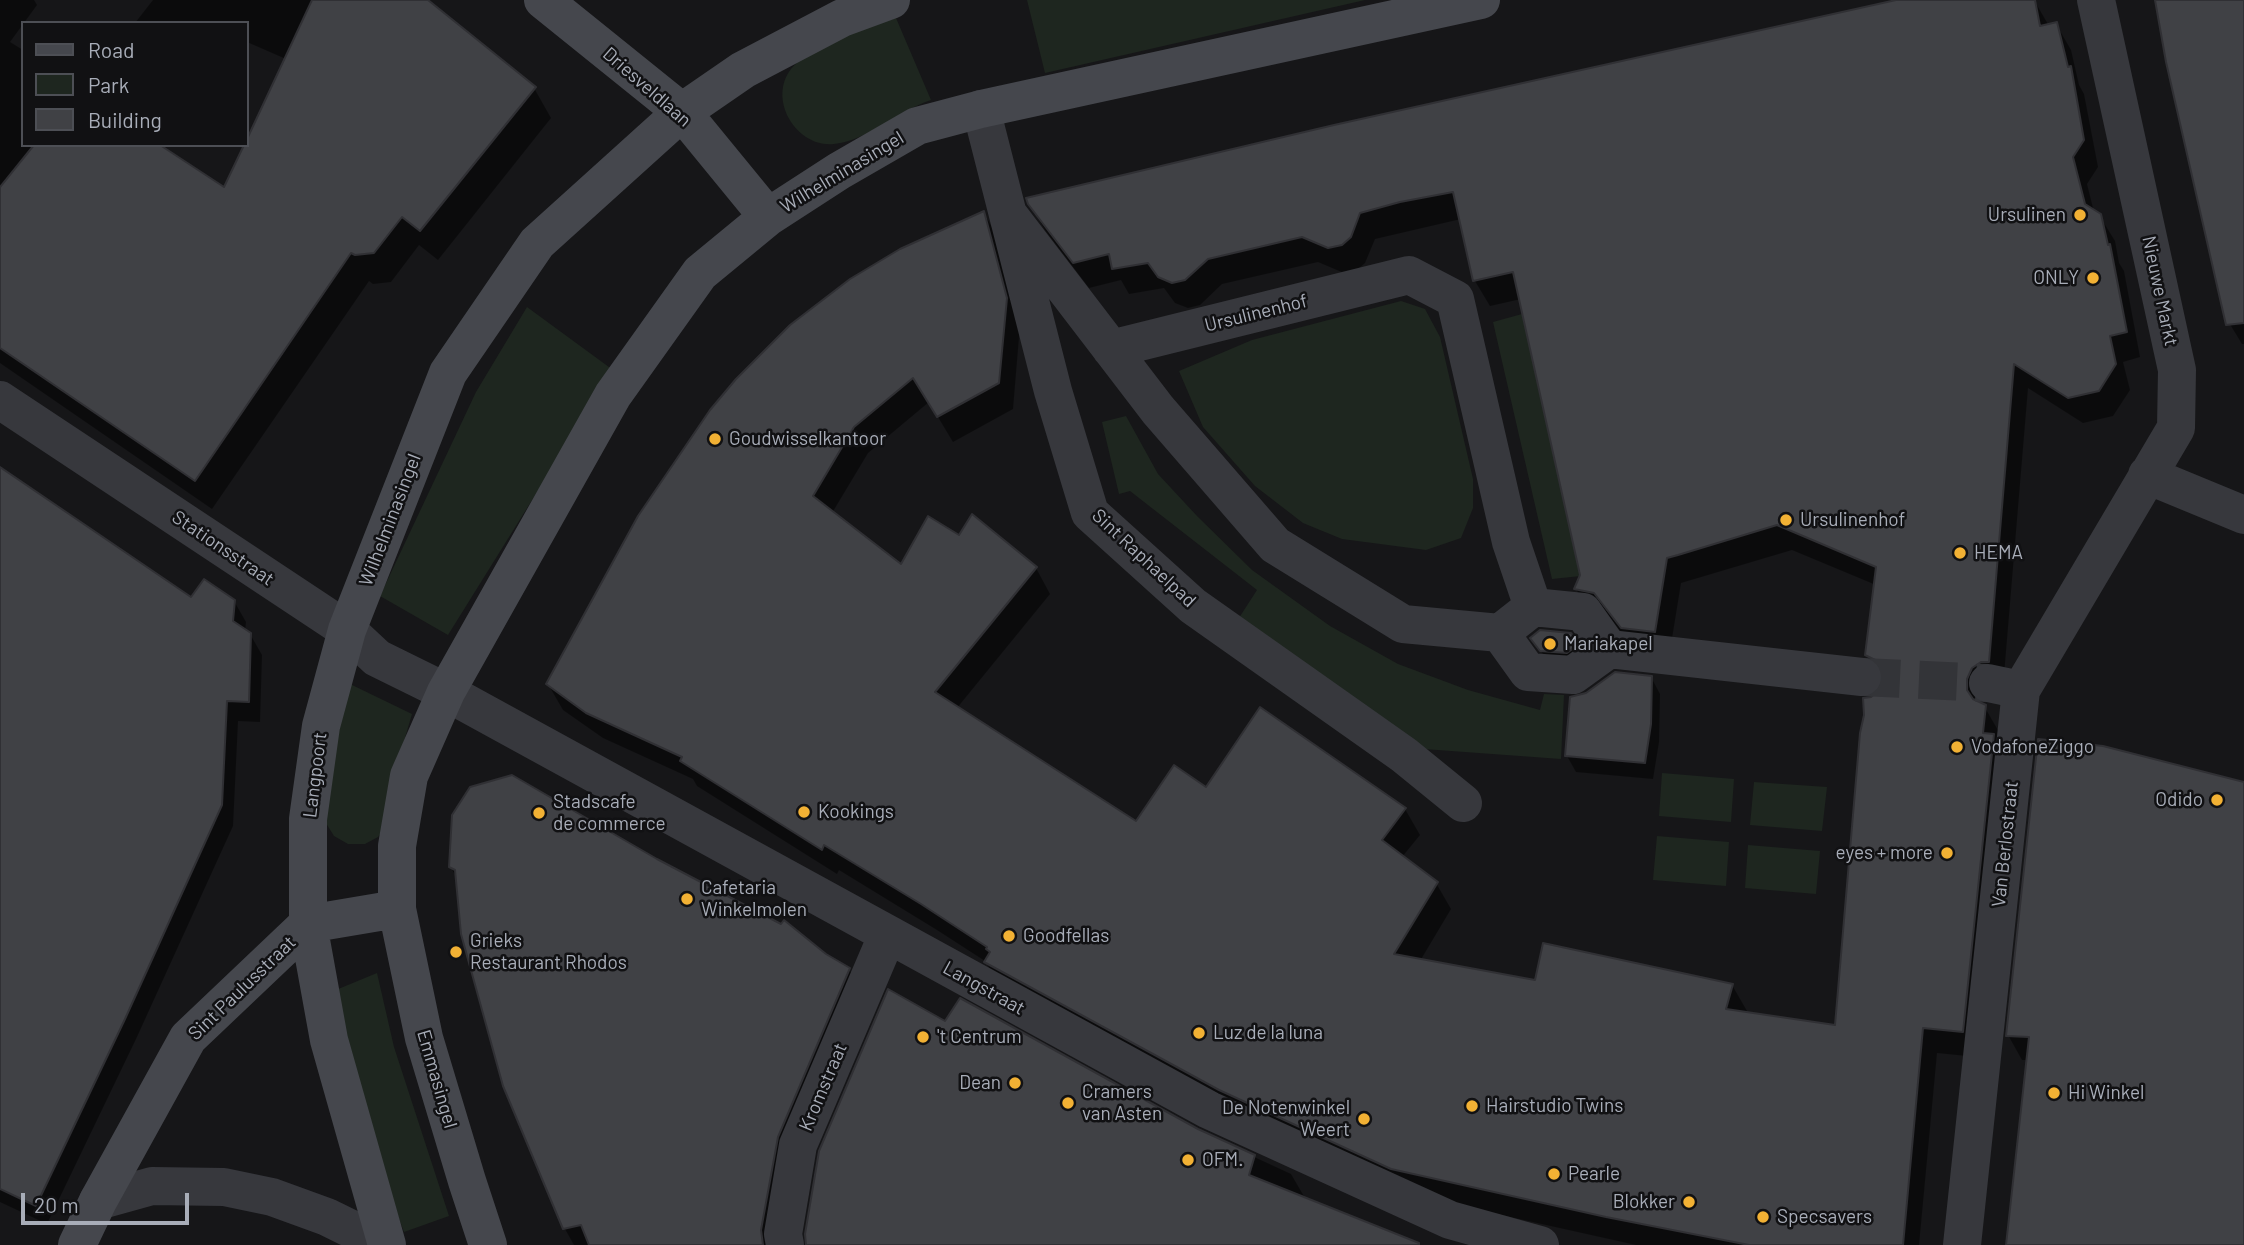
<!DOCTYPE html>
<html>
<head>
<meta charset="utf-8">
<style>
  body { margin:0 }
  #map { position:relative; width:2244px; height:1245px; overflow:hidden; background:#161618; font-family:Barlow,sans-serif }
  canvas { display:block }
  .legend { position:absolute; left:21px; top:21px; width:228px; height:126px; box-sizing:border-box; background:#111113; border:2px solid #4d4f55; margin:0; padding:9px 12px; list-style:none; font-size:21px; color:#a8adb8 }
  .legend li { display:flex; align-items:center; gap:14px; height:35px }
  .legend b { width:35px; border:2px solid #4d4f55 }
  .scale { position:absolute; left:21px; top:1193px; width:168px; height:32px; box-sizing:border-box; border:4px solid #a8adb8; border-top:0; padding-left:9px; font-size:21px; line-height:24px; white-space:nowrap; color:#a8adb8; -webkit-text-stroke:5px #111113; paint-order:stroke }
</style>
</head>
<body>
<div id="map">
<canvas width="2244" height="1245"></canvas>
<ul class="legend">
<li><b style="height:9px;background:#45474d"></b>Road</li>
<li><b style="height:19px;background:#1e261f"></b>Park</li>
<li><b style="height:19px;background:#404145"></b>Building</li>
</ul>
<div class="scale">20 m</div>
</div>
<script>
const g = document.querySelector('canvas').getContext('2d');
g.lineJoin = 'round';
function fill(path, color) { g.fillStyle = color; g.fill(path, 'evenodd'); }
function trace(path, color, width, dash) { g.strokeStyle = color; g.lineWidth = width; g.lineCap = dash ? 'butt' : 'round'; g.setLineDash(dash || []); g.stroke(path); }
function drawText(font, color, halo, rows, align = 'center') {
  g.font = font + ' Barlow,sans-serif'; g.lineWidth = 5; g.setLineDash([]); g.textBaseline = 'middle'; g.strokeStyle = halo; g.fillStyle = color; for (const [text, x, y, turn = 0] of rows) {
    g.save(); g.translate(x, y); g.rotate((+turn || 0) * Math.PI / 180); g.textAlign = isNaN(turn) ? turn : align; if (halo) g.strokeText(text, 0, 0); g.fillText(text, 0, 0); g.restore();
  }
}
fill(new Path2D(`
  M 1027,0 L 1365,0 L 1045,73 Z
  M 896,18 L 931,100 C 897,111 869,140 834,144 C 797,148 767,100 791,69 C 808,47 868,26 896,18 Z
  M 1401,301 L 1425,309 L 1440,337 L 1473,479 L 1473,508 L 1461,538 L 1426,550 L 1342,539 L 1303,523 L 1255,486 L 1203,427 L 1179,371 L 1252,340 Z
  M 527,307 L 613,370 L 448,635 L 380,596 L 476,392 Z
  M 1522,314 L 1581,576 L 1552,579 L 1493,322 Z
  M 1126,416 L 1158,474 L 1197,516 L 1252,570 L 1330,626 L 1398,664 L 1468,690 L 1540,710 L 1544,694 L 1564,695 L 1561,759 L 1410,748 L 1237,621 L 1257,590 L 1130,491 L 1119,494 L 1102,422 Z
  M 350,684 L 412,714 L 397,765 L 387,825 L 378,837 L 365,844 L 348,844 L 334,836 L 324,820 L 335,739 Z
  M 1662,773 L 1734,779 L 1731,822 L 1659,816 Z
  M 1754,782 L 1827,787 L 1822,831 L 1750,825 Z
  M 1657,836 L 1729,842 L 1726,886 L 1653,880 Z
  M 1748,845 L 1820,851 L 1816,894 L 1745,888 Z
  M 377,973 L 394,1047 L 449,1216 L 404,1232 L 382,1173 L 331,992 Z`), '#1e261f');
fill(new Path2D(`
  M 0,0 L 34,0 L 37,5 L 10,42 L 23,50 L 23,145 L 165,145 L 164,150 L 225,190 L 286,59 L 247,42 L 247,23 L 135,23 L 153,0 L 425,0 L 534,88 L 551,118 L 438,260 L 419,245 L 391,282 L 373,284 L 369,281 L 212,509 L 0,363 Z
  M 1904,0 L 2034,0 L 2049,26 L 2056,24 L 2071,50 L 2079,85 L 2084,94 L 2098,167 L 2087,184 L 2094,212 L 2099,215 L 2115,241 L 2119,263 L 2124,271 L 2140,357 L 2123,362 L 2130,390 L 2113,416 L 2083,423 L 2028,388 L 2003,687 L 1986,694 L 1981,705 L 1984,706 L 1999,732 L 1977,1057 L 1937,1053 L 1919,1245 L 1636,1245 L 1407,1194 L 1001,987 L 985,961 L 937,930 L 839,870 L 837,874 L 697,786 L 693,779 L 603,738 L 563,710 L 548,684 L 984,213 L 998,238 L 1020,325 L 1013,409 L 953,442 L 929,402 L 868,453 L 832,513 L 901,567 L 960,538 L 1036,568 L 1050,594 L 957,708 L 1137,824 L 1207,789 L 1405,809 L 1420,835 L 1402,857 L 1436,883 L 1451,909 L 1420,961 L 1537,982 L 1732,985 L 1747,1011 L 1746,1014 L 1836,1027 L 1872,698 L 1881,692 L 1884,682 L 1867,655 L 1876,585 L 1792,550 L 1681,583 L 1669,657 L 1638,654 L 1611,619 L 1591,614 L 1576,589 L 1582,575 L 1521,299 L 1490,306 L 1475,281 L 1461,219 L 1375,239 L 1365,263 L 1357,270 L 1344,273 L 1318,262 L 1222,284 L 1200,305 L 1188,308 L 1175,303 L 1164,288 L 1129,294 L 1121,280 L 1089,288 L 1045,230 L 1029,203 Z
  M 2169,0 L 2244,0 L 2244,344 L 2242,344 L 2225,316 Z
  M 0,468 L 192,599 L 234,601 L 246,622 L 245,631 L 250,634 L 262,655 L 260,722 L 238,721 L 233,826 L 136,1039 L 47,1224 L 0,1202 Z
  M 1577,645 L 1582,653 L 1571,660 L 1546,658 L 1537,646 Z
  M 1651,677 L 1660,694 L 1659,742 L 1653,779 L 1576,772 L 1567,756 Z
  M 2244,784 L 2244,1245 L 2008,1245 L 2028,1060 L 2022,1060 L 2008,1035 Z
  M 450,866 L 825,956 L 849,969 L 862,993 L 776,1245 L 574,1245 L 565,1229 L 504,1086 L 457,878 Z
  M 945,1024 L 1198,1131 L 1291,1174 L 1305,1198 L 1409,1245 L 807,1245 Z`), '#0007');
const building = new Path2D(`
  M 312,0 L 428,0 L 536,87 L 420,231 L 402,217 L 374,253 L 355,255 L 351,253 L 195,481 L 0,348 L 0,187 L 34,145 L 160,145 L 224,187 L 244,145 L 247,145 L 247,139 Z
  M 1896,0 L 2035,0 L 2040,26 L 2057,22 L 2068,67 L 2071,66 L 2084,140 L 2073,157 L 2085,204 L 2101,214 L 2108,245 L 2110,244 L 2127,332 L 2110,336 L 2116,364 L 2099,391 L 2068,398 L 2014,364 L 1989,662 L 1981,662 L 1972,668 L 1967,679 L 1967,690 L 1973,699 L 1986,705 L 1983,733 L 1994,734 L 1963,1032 L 1923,1028 L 1903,1245 L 1749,1245 L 1606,1217 L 1391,1169 L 1219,1090 L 984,962 L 990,952 L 986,949 L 987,947 L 921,904 L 824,845 L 822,850 L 680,761 L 682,757 L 586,713 L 546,684 L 638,516 L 710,410 L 736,379 L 790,325 L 850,279 L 900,249 L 984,211 L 1007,298 L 999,383 L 937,417 L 913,378 L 854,427 L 813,496 L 901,564 L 928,516 L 959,535 L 972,514 L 1037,567 L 935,692 L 1136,821 L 1174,765 L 1206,787 L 1260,707 L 1406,808 L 1382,840 L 1438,882 L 1394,954 L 1535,980 L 1543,943 L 1733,984 L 1726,1009 L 1835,1025 L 1860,733 L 1864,715 L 1863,698 L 1871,697 L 1879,690 L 1884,679 L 1882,668 L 1875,660 L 1865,655 L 1876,567 L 1777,525 L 1678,555 L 1667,558 L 1655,632 L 1621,628 L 1594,593 L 1574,589 L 1580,575 L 1513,272 L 1473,281 L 1453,192 L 1400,202 L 1360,213 L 1351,237 L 1342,245 L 1328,248 L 1302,237 L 1208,259 L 1185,280 L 1172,283 L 1158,277 L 1148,263 L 1112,269 L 1109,254 L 1073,263 L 1028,204 L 1026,198 L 1334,125 Z
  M 2155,0 L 2244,0 L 2244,323 L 2226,325 L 2166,62 Z
  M 0,467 L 191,597 L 204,579 L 235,600 L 233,621 L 251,633 L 249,702 L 227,701 L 222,805 L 125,1019 L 36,1206 L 0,1189 Z
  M 1540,630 L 1571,633 L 1579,644 L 1567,653 L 1540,651 L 1530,638 Z
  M 1615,672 L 1652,676 L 1651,724 L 1645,763 L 1565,756 L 1570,697 L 1586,693 Z
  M 2038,739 L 2103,746 L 2244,782 L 2244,1245 L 2006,1245 L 2029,1037 L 2006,1036 Z
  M 512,775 L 657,859 L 781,924 L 784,920 L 826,954 L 850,968 L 778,1137 L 761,1230 L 763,1245 L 589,1245 L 581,1225 L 563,1229 L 503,1086 L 461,934 L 455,870 L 449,867 L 452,815 L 470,787 Z
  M 888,989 L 945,1021 L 960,998 L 1198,1129 L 1255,1155 L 1249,1175 L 1419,1243 L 1419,1245 L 806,1245 L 805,1234 L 819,1151 Z`);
fill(building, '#404145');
trace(building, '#303034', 2);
trace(new Path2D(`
  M 1862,677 L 1988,683`), '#333438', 38, [38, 19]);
trace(new Path2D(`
  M 981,109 L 1053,391 L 1090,513 L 1193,606 L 1404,755 L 1463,803
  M 1008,214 L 1158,410 L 1275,545 L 1403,624 L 1500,633 L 1533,607 L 1583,612 L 1609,649 L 1862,677
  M 1111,349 L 1409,275 L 1455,299 L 1511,542 L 1533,607
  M 0,400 L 347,630 L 377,658 L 446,692 L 1209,1110 L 1450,1220 L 1540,1245
  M 2147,475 L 2244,515
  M 1500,633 L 1528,672 L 1573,675 L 1609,649
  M 1988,683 L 2021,690
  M 98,1201 L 152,1186 L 224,1187 L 272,1197 L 327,1217 L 384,1245
  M 785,1245 L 783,1234 L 798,1145 L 887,936
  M 1962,1245 L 2021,690 L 2176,428 L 2177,370 L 2096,0`), '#37383d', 38);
trace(new Path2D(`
  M 543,0 L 682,112 L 768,217
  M 77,1245 L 98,1201 L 188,1038 L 308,924 L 397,909
  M 387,1245 L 329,1040 L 308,924 L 308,819 L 321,726 L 347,630 L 448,373 L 537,243 L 682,112 L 743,70 L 842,18 L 891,0
  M 488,1245 L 467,1181 L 424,1038 L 397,909 L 397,846 L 409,776 L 446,692 L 613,395 L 700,273 L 768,217 L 839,171 L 917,126 L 981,109 L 1481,0`), '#45474d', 38);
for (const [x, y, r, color] of [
  [2080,215,7,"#f2b134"],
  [2093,278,7,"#f2b134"],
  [715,439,7,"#f2b134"],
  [1786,520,7,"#f2b134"],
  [1960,553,7,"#f2b134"],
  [1550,644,7,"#f2b134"],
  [1957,747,7,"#f2b134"],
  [2217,800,7,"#f2b134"],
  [804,812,7,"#f2b134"],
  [539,813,7,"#f2b134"],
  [1947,853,7,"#f2b134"],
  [687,899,7,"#f2b134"],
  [1009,936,7,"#f2b134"],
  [456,952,7,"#f2b134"],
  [1199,1033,7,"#f2b134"],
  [923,1037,7,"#f2b134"],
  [1015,1083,7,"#f2b134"],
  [2054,1093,7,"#f2b134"],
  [1068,1103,7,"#f2b134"],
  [1472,1106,7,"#f2b134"],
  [1364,1119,7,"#f2b134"],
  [1188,1160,7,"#f2b134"],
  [1554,1174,7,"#f2b134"],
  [1689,1202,7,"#f2b134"],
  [1763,1217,7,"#f2b134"]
]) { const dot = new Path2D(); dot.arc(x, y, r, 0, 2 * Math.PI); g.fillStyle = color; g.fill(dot); trace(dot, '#111113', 2.5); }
drawText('19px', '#a8adb8', '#111113', [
  ["Driesveldlaan",647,87,41],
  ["Wilhelminasingel",842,172,-31],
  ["Nieuwe Markt",2160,291,78],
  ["Ursulinenhof",1256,313,-14],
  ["Wilhelminasingel",390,520,-69],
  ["Stationsstraat",223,548,34],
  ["Sint Raphaelpad",1144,558,43],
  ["Langpoort",315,775,-83],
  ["Van Berlostraat",2005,844,-84],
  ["Sint Paulusstraat",242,988,-44],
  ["Langstraat",984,988,29],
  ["Emmasingel",437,1079,74],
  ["Kromstraat",823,1087,-67]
]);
drawText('19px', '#a8adb8', '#111113', [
  ["Ursulinen",2066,215,"right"],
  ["ONLY",2079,278,"right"],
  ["Goudwisselkantoor",729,439],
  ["Ursulinenhof",1800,520],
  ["HEMA",1974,553],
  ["Mariakapel",1564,644],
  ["VodafoneZiggo",1971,747],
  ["Odido",2203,800,"right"],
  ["Stadscafe",553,802],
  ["de commerce",553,824],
  ["Kookings",818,812],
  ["eyes + more",1933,853,"right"],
  ["Cafetaria",701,888],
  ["Winkelmolen",701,910],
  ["Goodfellas",1023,936],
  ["Grieks",470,941],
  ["Restaurant Rhodos",470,963],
  ["Luz de la luna",1213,1033],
  ["'t Centrum",937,1037],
  ["Dean",1001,1083,"right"],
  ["Cramers",1082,1092],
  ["van Asten",1082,1114],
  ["Hi Winkel",2068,1093],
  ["Hairstudio Twins",1486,1106],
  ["De Notenwinkel",1350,1108,"right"],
  ["Weert",1350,1130,"right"],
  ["OFM.",1202,1160],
  ["Pearle",1568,1174],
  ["Blokker",1675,1202,"right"],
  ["Specsavers",1777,1217]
], 'left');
</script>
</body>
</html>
